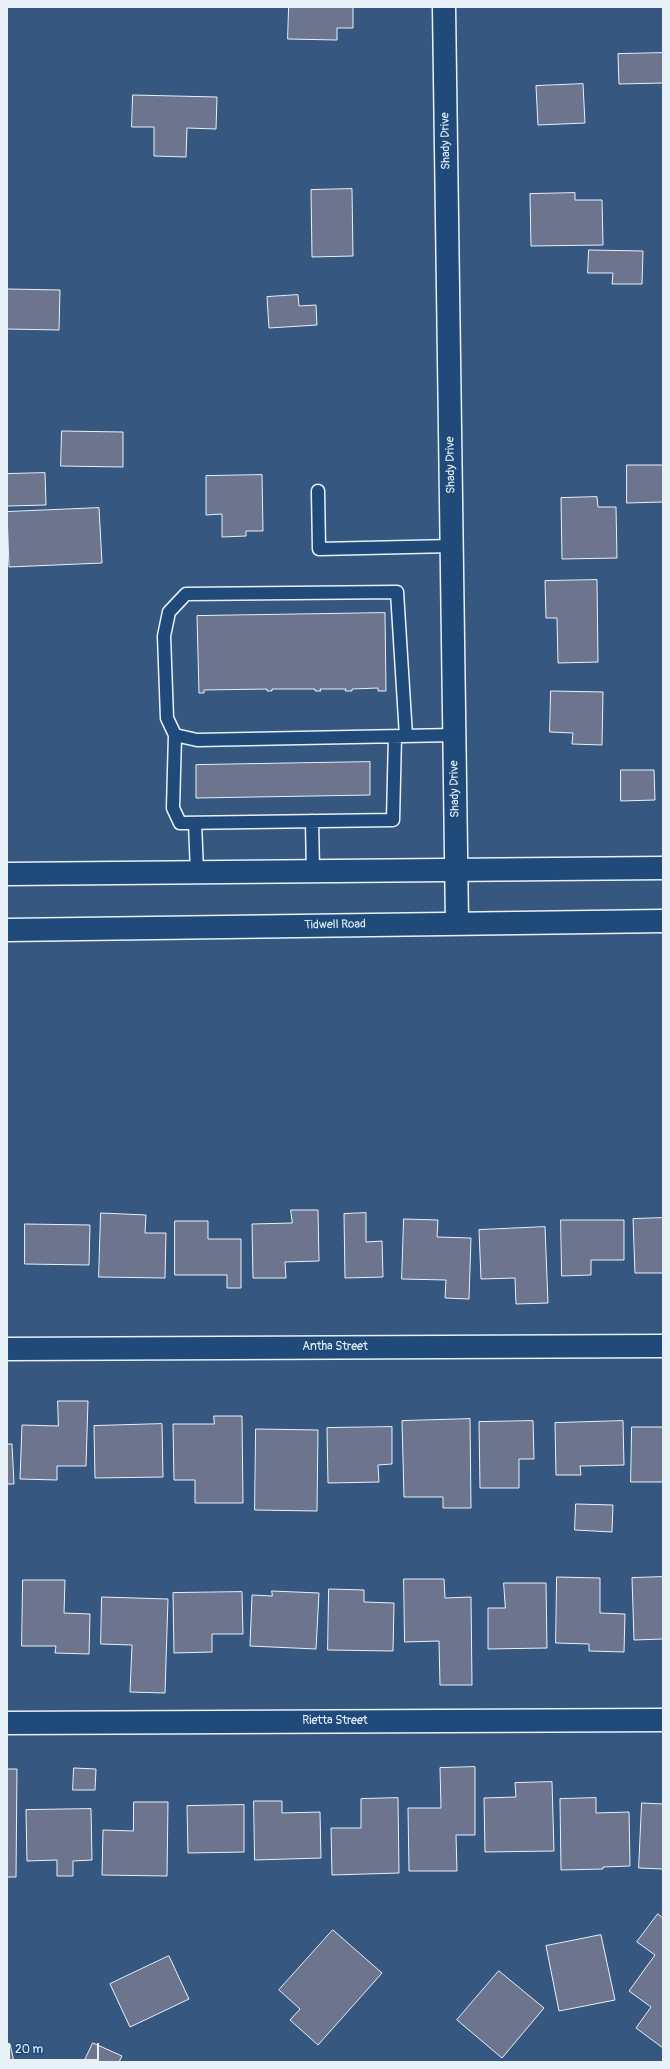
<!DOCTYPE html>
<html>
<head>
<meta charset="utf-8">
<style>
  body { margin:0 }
  #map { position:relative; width:670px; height:2069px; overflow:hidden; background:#365780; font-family:Pangolin,sans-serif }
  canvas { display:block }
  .frame { position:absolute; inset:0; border:8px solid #e8f1f8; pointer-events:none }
  .scale { position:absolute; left:8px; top:2043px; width:91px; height:18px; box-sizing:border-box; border:2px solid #e8f1f8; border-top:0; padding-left:5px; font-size:12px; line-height:14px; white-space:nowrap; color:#e8f1f8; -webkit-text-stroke:3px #1f4a7a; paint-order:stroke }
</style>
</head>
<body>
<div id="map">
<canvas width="670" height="2069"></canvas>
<div class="frame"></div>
<div class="scale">20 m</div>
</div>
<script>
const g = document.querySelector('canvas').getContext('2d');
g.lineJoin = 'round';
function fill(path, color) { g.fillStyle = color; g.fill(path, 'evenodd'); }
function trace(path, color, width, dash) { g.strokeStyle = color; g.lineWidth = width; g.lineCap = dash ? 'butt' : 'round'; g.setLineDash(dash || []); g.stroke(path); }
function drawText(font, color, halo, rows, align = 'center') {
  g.font = font + ' Pangolin,sans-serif'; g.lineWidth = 3; g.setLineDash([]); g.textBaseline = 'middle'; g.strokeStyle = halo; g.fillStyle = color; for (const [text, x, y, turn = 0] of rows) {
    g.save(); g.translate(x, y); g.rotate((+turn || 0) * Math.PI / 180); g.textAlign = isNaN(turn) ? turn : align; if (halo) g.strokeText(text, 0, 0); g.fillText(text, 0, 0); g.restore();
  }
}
const building = new Path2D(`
  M 289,7 L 353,7 L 353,28 L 337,28 L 337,40 L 288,39 Z
  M 663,53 L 663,83 L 619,84 L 618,54 Z
  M 583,84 L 585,123 L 538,125 L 536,86 Z
  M 133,95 L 217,97 L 216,129 L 187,128 L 186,157 L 154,156 L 154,127 L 132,127 Z
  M 352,189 L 353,256 L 312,257 L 311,190 Z
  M 575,193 L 575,200 L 602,200 L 603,245 L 531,246 L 530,194 Z
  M 589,250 L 643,251 L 642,284 L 612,284 L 613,273 L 588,273 Z
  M 7,289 L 60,290 L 59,330 L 7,329 Z
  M 298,295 L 299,306 L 316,305 L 317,325 L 269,328 L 267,297 Z
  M 62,431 L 123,432 L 123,467 L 61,466 Z
  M 627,465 L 663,465 L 663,502 L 627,503 Z
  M 45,473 L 46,505 L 7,506 L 7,474 Z
  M 262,475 L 263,531 L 246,531 L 246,536 L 222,537 L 222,514 L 206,515 L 206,476 Z
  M 597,497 L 598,507 L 616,507 L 617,558 L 562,559 L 561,498 Z
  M 99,508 L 102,563 L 9,567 L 7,512 Z
  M 597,580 L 598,662 L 558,663 L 557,618 L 546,618 L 545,581 Z
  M 385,613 L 386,691 L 378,691 L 378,688 L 352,689 L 352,691 L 345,691 L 346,689 L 320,689 L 321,691 L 315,691 L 315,689 L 272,689 L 272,691 L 267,691 L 267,689 L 204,690 L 204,693 L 199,693 L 197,616 Z
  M 551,691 L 603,692 L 602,745 L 572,744 L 573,733 L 550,732 Z
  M 370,762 L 370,795 L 196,798 L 196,765 Z
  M 621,770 L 654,770 L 655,800 L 621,801 Z
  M 291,1210 L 318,1210 L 319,1261 L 285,1262 L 286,1278 L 253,1278 L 252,1224 L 292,1223 Z
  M 101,1213 L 146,1215 L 145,1233 L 166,1233 L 165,1278 L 99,1277 Z
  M 366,1213 L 366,1242 L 382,1241 L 383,1277 L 345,1278 L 344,1214 Z
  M 663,1218 L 663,1273 L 635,1273 L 633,1219 Z
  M 404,1219 L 438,1220 L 437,1237 L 471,1238 L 469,1299 L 445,1298 L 446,1280 L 402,1279 Z
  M 561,1220 L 624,1220 L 624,1260 L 591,1260 L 591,1275 L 562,1276 Z
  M 175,1221 L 208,1221 L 208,1239 L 241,1239 L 241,1288 L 227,1288 L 227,1275 L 175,1275 Z
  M 25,1224 L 90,1225 L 89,1265 L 25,1264 Z
  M 545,1227 L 548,1303 L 516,1304 L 515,1278 L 481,1279 L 479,1230 Z
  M 58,1401 L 88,1401 L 86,1466 L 57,1466 L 57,1480 L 20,1479 L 22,1425 L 58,1426 Z
  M 214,1416 L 242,1416 L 243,1503 L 195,1503 L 195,1480 L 174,1480 L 173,1424 L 214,1424 Z
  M 470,1419 L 471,1508 L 443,1508 L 443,1497 L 404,1497 L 402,1421 Z
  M 533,1421 L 534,1459 L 519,1459 L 519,1488 L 480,1488 L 479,1422 Z
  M 623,1421 L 624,1465 L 580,1466 L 581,1475 L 556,1475 L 555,1423 Z
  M 162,1424 L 163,1477 L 95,1478 L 94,1426 Z
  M 392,1427 L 392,1464 L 378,1465 L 379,1482 L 328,1483 L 327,1428 Z
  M 632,1427 L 663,1427 L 663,1482 L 631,1482 Z
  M 256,1429 L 318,1430 L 317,1511 L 255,1510 Z
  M 7,1444 L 12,1444 L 14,1484 L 7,1484 Z
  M 576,1504 L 613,1505 L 612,1532 L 575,1530 Z
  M 557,1577 L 600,1578 L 600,1613 L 625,1614 L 624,1652 L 589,1651 L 589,1644 L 556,1643 Z
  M 663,1577 L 663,1639 L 634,1640 L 632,1578 Z
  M 404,1579 L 444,1579 L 445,1598 L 471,1597 L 472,1685 L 440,1685 L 439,1641 L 405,1642 Z
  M 23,1580 L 65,1580 L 64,1613 L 90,1614 L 89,1654 L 55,1653 L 56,1646 L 22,1646 Z
  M 504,1583 L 546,1583 L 547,1648 L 488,1649 L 488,1608 L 505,1608 Z
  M 329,1589 L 364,1590 L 364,1602 L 394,1603 L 393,1651 L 328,1650 Z
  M 272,1591 L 319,1593 L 316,1649 L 250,1646 L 252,1595 L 272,1596 Z
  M 242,1592 L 243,1634 L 212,1634 L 212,1652 L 174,1653 L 173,1593 Z
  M 102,1597 L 168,1599 L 165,1693 L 130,1692 L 132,1645 L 101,1644 Z
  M 475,1767 L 475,1835 L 456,1835 L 457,1871 L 409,1871 L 408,1808 L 441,1808 L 440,1768 Z
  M 74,1768 L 96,1769 L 95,1790 L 73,1790 Z
  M 7,1769 L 17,1769 L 16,1877 L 7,1877 Z
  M 552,1782 L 554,1851 L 485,1852 L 484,1798 L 516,1797 L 515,1783 Z
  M 398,1798 L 399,1873 L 332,1875 L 331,1828 L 361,1828 L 361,1799 Z
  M 596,1798 L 596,1813 L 629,1812 L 630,1866 L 603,1867 L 603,1869 L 561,1870 L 560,1799 Z
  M 254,1801 L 282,1801 L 282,1813 L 320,1812 L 321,1858 L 255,1860 Z
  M 134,1802 L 168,1802 L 167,1876 L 102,1875 L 103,1830 L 133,1831 Z
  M 642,1803 L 663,1804 L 663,1869 L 639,1868 Z
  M 244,1805 L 244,1852 L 188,1853 L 187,1806 Z
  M 91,1809 L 92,1860 L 73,1861 L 73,1876 L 57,1876 L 57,1860 L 27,1861 L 26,1810 Z
  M 658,1914 L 663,1918 L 663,2048 L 636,2028 L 651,2007 L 629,1991 L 655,1955 L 637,1942 Z
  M 333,1930 L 382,1973 L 318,2045 L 290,2020 L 300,2009 L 279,1990 Z
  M 601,1935 L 615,2000 L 559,2011 L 546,1946 Z
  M 169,1956 L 189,1999 L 130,2027 L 110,1984 Z
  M 499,1971 L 544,2008 L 502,2058 L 457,2020 Z
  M 93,2043 L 122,2056 L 119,2062 L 84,2062 Z
  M 7,2044 L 10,2044 L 14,2062 L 7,2062 Z`);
fill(building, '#6c748e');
trace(building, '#e8f1f8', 1);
const lane = new Path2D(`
  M 318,491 L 319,549 L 452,546
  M 175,735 L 173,808 L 180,823 L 393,820 L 395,736
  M 406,736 L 397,592 L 186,594 L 169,612 L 164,636 L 167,718 L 175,735 L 197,740 L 454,735
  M 312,821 L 313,871
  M 195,823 L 197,872`);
const street = new Path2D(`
  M 444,7 L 457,923
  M 7,1349 L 663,1346
  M 7,1723 L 663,1720`);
const secondary = new Path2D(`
  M 7,874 L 663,868
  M 7,930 L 663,921`);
trace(lane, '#e8f1f8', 15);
trace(street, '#e8f1f8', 25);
trace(secondary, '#e8f1f8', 25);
trace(lane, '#1f4a7a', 12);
trace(street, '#1f4a7a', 22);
trace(secondary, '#1f4a7a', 22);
drawText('12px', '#e8f1f8', '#1f4a7a', [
  ["Shady Drive",446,141,-91],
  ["Shady Drive",451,465,-91],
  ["Shady Drive",455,789,-91],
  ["Tidwell Road",335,925,-1],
  ["Antha Street",335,1347],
  ["Rietta Street",335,1721]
]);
</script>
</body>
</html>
